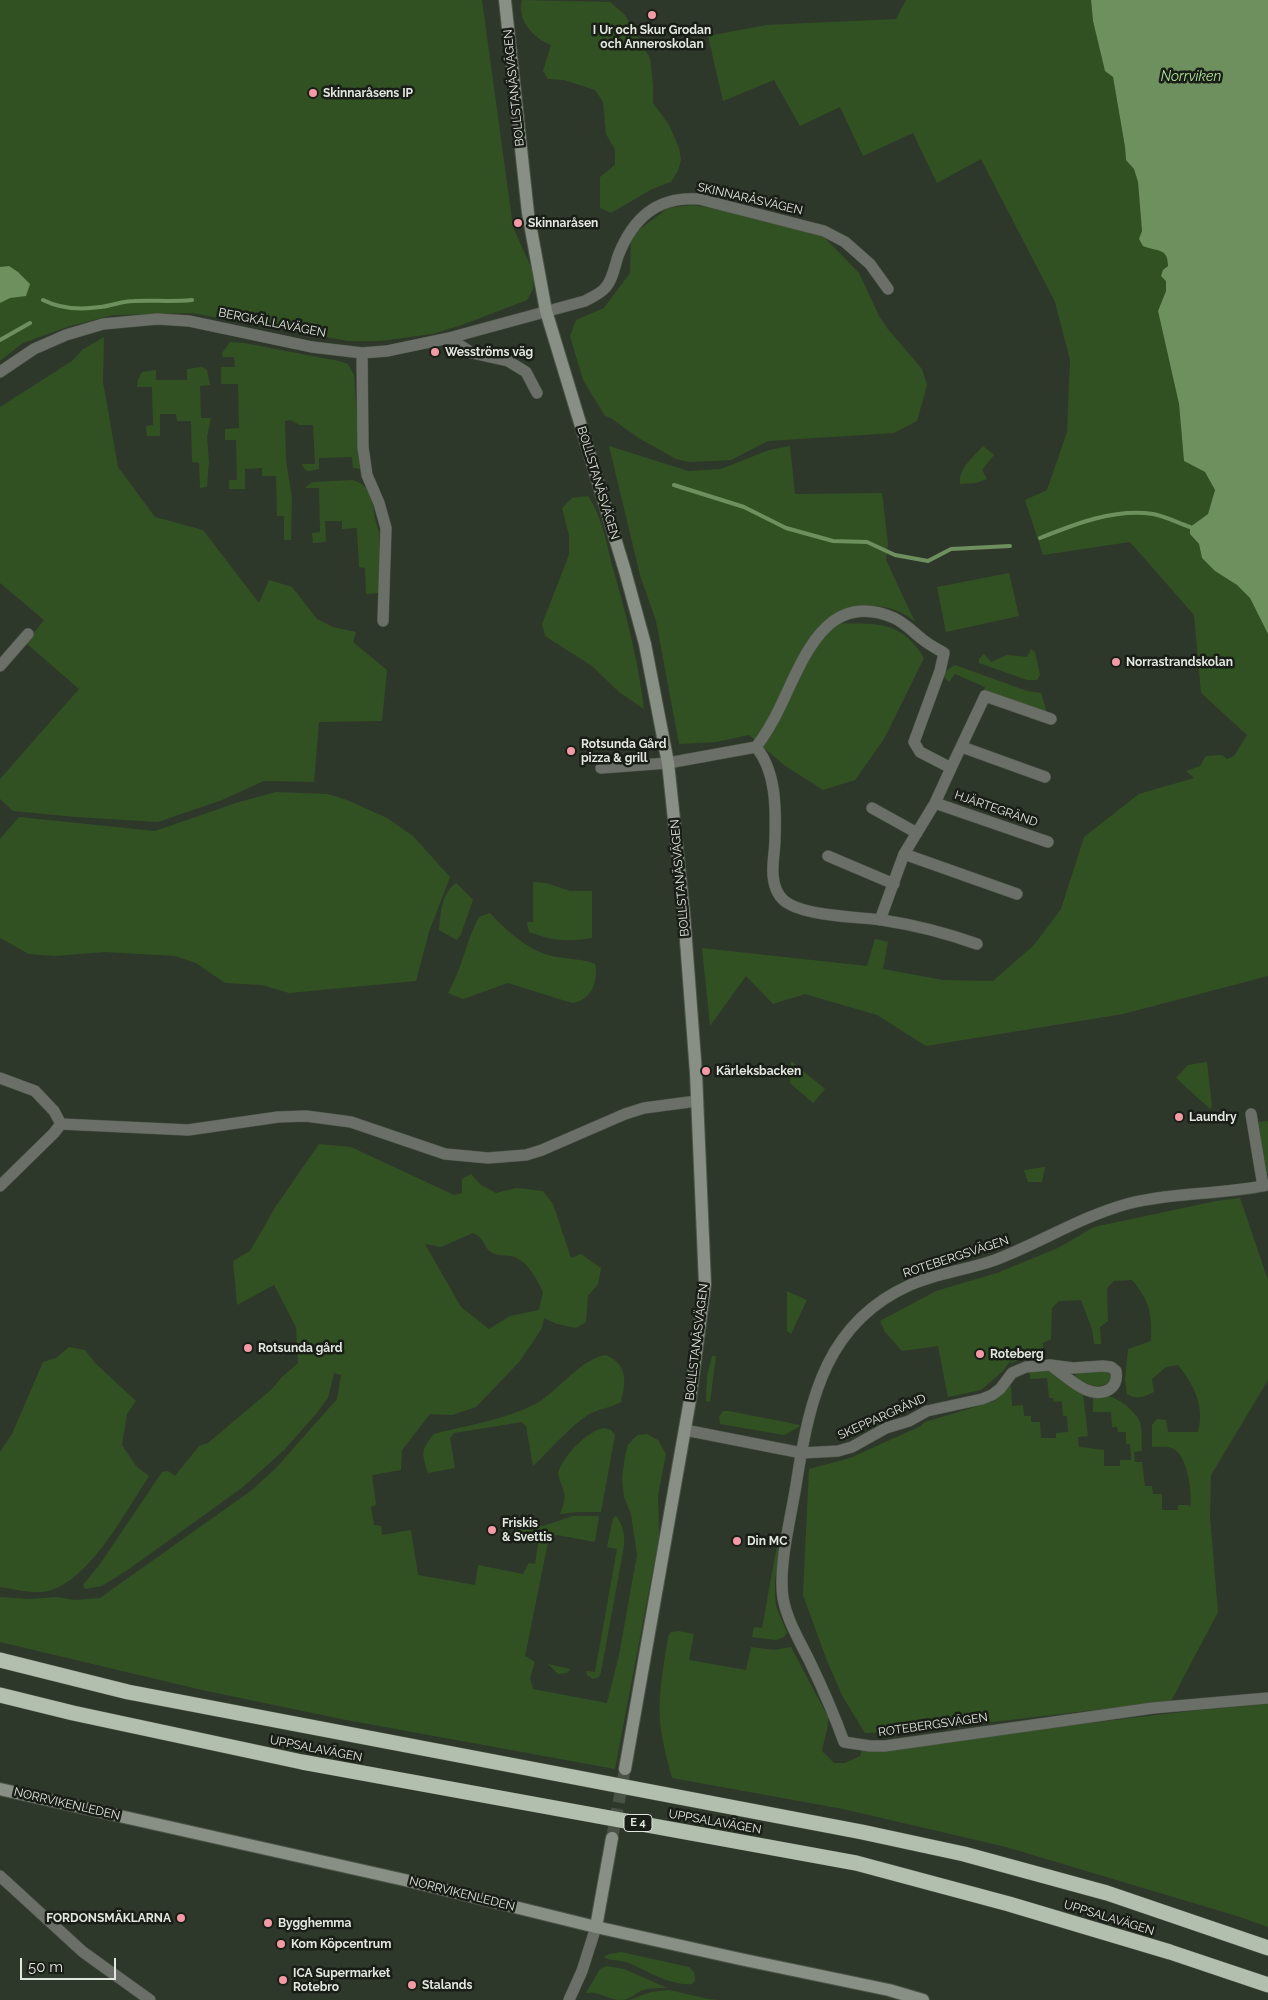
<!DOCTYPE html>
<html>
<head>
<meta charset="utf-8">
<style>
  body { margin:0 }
  #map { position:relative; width:1268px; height:2000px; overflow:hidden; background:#2e382a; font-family:Raleway,sans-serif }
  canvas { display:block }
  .scale { position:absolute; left:20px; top:1958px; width:96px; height:22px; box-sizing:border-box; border:2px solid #e1e7de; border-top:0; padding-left:6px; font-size:15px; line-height:18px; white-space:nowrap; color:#e1e7de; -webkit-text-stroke:4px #191e17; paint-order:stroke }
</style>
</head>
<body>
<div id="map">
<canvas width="1268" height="2000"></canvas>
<div class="scale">50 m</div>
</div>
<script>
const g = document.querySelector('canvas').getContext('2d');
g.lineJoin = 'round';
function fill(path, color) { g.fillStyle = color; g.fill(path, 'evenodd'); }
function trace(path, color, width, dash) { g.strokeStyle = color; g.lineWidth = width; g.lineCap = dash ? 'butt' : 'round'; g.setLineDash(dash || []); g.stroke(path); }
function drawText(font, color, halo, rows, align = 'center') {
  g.font = font + ' Raleway,sans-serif'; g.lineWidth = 5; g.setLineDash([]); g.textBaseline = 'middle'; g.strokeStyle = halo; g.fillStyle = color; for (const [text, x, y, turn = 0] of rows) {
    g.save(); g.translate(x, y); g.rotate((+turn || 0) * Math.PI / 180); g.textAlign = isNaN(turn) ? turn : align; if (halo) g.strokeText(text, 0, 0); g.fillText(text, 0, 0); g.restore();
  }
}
fill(new Path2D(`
  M 0,0 L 482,0 L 513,227 L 533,272 L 533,289 L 527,300 L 462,325 L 432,334 L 380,341 L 348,341 L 192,313 L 113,315 L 70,326 L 23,343 L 0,361 Z
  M 522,0 L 610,2 L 625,15 L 650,58 L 653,84 L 653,103 L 669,125 L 679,148 L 681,160 L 678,171 L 671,182 L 652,189 L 611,213 L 600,208 L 600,177 L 615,165 L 615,150 L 606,134 L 603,102 L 595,90 L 564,80 L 548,79 L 543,71 L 551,45 C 534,39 516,19 522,0 Z
  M 906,0 L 1091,0 L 1093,21 L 1105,70 L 1113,77 L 1125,147 L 1126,159 L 1134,169 L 1138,182 L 1142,231 L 1151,249 L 1156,248 L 1166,254 L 1168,261 L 1166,291 L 1158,311 L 1179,404 L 1184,461 L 1205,472 L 1215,490 L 1208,514 L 1190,527 L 1190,534 L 1199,544 L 1202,558 L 1215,571 L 1237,585 L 1250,598 L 1268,634 L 1268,976 L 1123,1014 L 926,1046 L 877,1015 L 805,994 L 773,1004 L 746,976 L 710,1026 L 702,948 L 867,966 L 875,939 L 888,942 L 883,969 L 943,980 L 993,981 L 1034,945 L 1061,909 L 1084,837 L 1139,794 L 1194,778 L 1186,771 L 1200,766 L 1206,756 L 1222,755 L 1227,759 L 1234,756 L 1247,735 L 1201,693 L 1194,615 L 1130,542 L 1043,555 L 1025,500 L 1047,490 L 1067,432 L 1070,360 L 1055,302 L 981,159 L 937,183 L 913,133 L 863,156 L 840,107 L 800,126 L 774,80 L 723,101 L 708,36 L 766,25 L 896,19 Z
  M 693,205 L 727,211 L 822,235 L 859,273 L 879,316 L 887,328 L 922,369 L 927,385 L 917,421 L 894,433 L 768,441 L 731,460 L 689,462 L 676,459 L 637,437 L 611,418 L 605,416 L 583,380 L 570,336 L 576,320 L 604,308 L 630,273 L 631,240 L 639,230 L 668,208 Z
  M 104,337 L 103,382 L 118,467 L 155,517 L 203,530 L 259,603 L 269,580 L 292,587 L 317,619 L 333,627 L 356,632 L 353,642 L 387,670 L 382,721 L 319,722 L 314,782 L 264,781 L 222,800 L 158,822 L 76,817 L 13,811 L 0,799 L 0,779 L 79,689 L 26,643 L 44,620 L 0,583 L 0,407 L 72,361 L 82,350 Z
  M 230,342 L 244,343 L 339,361 L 348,364 L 354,375 L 361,469 L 353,468 L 352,457 L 319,458 L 319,469 L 309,471 L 305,470 L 302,464 L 315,464 L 313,425 L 300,425 L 290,420 L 285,421 L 286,460 L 292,499 L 291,540 L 284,540 L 284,516 L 277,516 L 276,476 L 262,476 L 262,468 L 245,469 L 245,489 L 229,489 L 229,480 L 237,480 L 236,440 L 225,440 L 225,429 L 239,428 L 238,384 L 221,384 L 221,367 L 235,367 L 234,357 L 223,357 L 222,353 Z
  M 202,367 L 207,370 L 210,385 L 200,386 L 201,418 L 211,418 L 207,437 L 209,462 L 207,487 L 200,488 L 199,463 L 192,462 L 191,421 L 177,421 L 176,414 L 160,414 L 160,436 L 147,436 L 146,426 L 153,425 L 152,387 L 137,387 L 138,380 L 142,372 L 156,370 L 156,380 L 187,380 L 187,369 Z
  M 609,446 L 688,471 L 721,469 L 769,450 L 790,446 L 795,494 L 882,493 L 888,544 L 886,560 L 915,622 C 888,598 850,603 823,623 C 866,626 898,614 924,658 L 884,739 L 855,780 L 823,790 L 784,765 L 749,735 L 716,742 L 679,744 L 656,621 L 640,575 Z
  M 983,446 L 994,455 L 982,470 L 987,479 L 976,483 L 960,484 C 958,469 974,456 983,446 Z
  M 353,480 C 379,488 370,513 379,531 L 380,571 L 378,593 L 366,594 L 365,568 L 359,567 L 357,528 L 342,529 L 342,521 L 325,521 L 326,542 L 313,543 L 312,533 L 320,532 L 319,488 L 305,488 L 312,482 Z
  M 588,496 C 602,516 606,542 612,565 C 626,613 638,660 644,709 L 619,692 L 592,666 L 545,636 L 542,624 L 569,555 L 569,535 L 562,508 L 572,498 Z
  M 1009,573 L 1019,616 L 946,632 L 937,587 Z
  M 1031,649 L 1035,652 L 1040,675 L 1037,680 L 1027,680 L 979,663 L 979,659 L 984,654 L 991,662 L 1007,655 L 1027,657 Z
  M 955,665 L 1027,691 L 1041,693 L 1046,710 L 1045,713 L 984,691 L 985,687 L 955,674 L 949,682 L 943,676 L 944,672 Z
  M 276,792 L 328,794 L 347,800 L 387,818 L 413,836 L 450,877 L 429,932 L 416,981 L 289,993 L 262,985 L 225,983 L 196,963 L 175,956 L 105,952 L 54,956 L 29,954 L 0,938 L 0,839 L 19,817 L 155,831 L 239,802 Z
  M 533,882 L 546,883 L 570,891 L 592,891 L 592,938 C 565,942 554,941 529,932 L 527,922 L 533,922 Z
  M 456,883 L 473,900 L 461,934 L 457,940 L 439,930 C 441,912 441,894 456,883 Z
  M 490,913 C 507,931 530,953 557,957 C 570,959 582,959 595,964 C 599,981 591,1001 572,1003 L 508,983 L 463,999 L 448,993 C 462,969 466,941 479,917 Z
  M 791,1061 L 825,1089 L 813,1103 L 790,1083 Z
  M 1207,1062 L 1212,1106 L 1210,1109 L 1176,1078 L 1188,1065 Z
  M 1268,1121 L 1268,1174 L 1267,1174 L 1258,1122 Z
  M 319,1144 L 351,1147 L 454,1195 L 462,1193 L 462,1179 L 471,1174 L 481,1185 L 496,1193 L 516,1188 L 543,1191 L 553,1204 L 571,1258 L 581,1254 L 601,1268 L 598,1284 L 588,1296 L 586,1322 L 576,1328 L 557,1324 L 544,1318 L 542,1328 L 520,1361 L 476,1407 L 452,1415 L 430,1414 L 402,1450 L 401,1470 L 372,1475 L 376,1505 L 371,1507 L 374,1525 L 381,1526 L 382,1535 L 411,1530 L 418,1575 L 475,1585 L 478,1565 L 523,1574 L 529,1563 L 535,1564 L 538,1544 L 514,1540 L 520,1521 L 543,1526 L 573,1516 L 599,1516 L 595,1542 L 557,1535 L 549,1537 L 525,1656 L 535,1662 L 530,1678 L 533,1689 L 607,1703 L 619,1655 L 637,1555 L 631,1514 L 624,1497 L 622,1479 L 625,1456 L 628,1445 L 633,1439 L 638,1435 L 647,1434 L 658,1440 L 666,1454 L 658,1495 L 659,1537 L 615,1769 L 341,1719 L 202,1690 L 0,1642 L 0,1597 L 30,1599 L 57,1597 L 74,1600 L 100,1598 L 252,1490 L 276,1468 L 337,1399 L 341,1375 L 334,1373 L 328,1398 L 316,1414 L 284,1450 L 243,1487 L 129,1569 L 102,1586 L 85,1589 L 83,1585 L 100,1564 L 162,1472 L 168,1471 L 175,1476 L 199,1446 L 208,1443 L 272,1389 L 281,1378 L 298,1363 L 296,1327 L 274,1285 L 237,1305 L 233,1261 L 250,1251 L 276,1206 ZM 473,1233 C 485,1238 483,1247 491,1252 C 497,1256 503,1255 510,1256 C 526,1258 537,1279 543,1292 L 539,1310 L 510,1316 L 489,1329 L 461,1307 L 425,1244 L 441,1247 Z
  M 1045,1167 L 1042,1182 L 1028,1182 L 1024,1170 Z
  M 1240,1198 L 1268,1280 L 1268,1380 L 1211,1475 L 1210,1517 L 1218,1612 L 1171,1701 L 908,1732 L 865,1733 L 843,1697 L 827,1661 L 803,1595 L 809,1469 L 850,1458 L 921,1426 L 925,1422 L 995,1401 L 1011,1385 L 1012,1406 L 1023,1405 L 1024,1416 L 1031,1416 L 1031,1422 L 1040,1422 L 1041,1438 L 1056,1438 L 1056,1433 L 1068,1432 L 1067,1416 L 1063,1416 L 1062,1401 L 1054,1402 L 1053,1398 L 1049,1398 L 1047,1378 L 1030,1379 L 1030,1372 L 1048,1370 L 1083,1394 L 1088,1436 L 1078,1437 L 1079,1447 C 1088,1447 1095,1450 1104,1450 L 1104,1466 L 1120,1466 L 1120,1460 L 1131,1460 L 1130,1444 L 1126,1444 L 1126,1432 L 1118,1432 L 1117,1427 L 1112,1427 L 1111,1412 L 1093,1412 L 1093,1398 C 1108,1389 1132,1407 1139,1420 C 1143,1428 1141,1442 1142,1451 L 1134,1452 L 1135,1462 L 1142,1462 L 1145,1486 L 1152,1486 L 1153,1494 L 1162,1494 L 1162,1510 L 1178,1510 L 1178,1505 L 1188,1505 L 1191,1506 C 1191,1491 1189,1456 1172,1448 C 1167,1446 1158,1447 1152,1447 L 1152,1425 L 1157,1419 L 1166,1420 L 1168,1432 L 1198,1432 C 1205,1406 1194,1385 1178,1365 L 1166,1367 L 1152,1379 L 1154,1392 C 1145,1397 1136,1400 1127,1394 L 1125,1379 L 1128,1349 L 1151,1341 C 1152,1314 1150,1301 1132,1280 L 1114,1281 L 1107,1288 L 1108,1321 L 1100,1327 L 1101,1344 L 1094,1344 L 1092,1329 L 1081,1300 L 1059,1301 L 1052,1308 L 1051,1339 L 1043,1343 L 1043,1358 L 1025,1359 L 1010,1363 L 1021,1346 L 1003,1371 L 981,1390 L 948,1397 L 938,1346 L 902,1351 L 885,1332 L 880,1321 L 936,1291 L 997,1273 L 1058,1248 L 1094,1227 L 1216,1201 Z
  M 787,1291 L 807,1300 L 791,1334 L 787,1331 Z
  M 69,1347 L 85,1350 L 95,1363 L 136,1401 L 127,1414 L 122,1445 L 136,1466 L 149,1476 C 126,1511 86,1588 42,1592 C 29,1593 13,1589 0,1587 L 0,1452 L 12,1434 L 43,1362 L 56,1358 Z
  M 606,1355 C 628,1365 626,1381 621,1402 C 610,1408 598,1409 588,1415 C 568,1428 550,1450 533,1466 L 526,1426 L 522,1422 L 454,1433 L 450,1438 L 455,1468 L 428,1473 C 422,1453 420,1451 434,1434 C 468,1425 505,1420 537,1403 C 558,1391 583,1357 606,1355 Z
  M 712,1356 L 716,1356 L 710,1402 L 706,1401 L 707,1376 Z
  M 1080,1371 L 1107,1371 L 1110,1372 L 1113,1380 C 1099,1391 1088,1385 1075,1377 L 1076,1374 Z
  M 723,1411 L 729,1411 L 800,1425 L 799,1427 L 784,1435 L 720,1424 L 719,1417 Z
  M 604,1428 L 611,1430 L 615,1435 L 601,1512 L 578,1512 L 560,1514 C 569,1491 563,1495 558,1473 C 563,1456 587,1431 604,1428 Z
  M 616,1516 C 623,1523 625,1537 624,1546 L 601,1672 L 599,1677 L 593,1679 L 587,1675 L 586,1671 L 595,1672 L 617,1549 L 607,1547 L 613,1518 Z
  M 778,1540 L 781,1541 L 775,1581 L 775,1594 L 776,1606 L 787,1633 L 784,1637 L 776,1640 L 752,1637 L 754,1627 L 762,1628 Z
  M 679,1631 L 694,1634 L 689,1660 L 746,1670 L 751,1647 L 774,1650 L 791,1647 L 828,1717 C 829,1728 824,1739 822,1751 L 834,1763 L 845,1763 L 860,1756 L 862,1750 L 1199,1710 L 1268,1704 L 1268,1927 L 1237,1916 L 1006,1847 L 843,1809 L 672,1778 C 667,1759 662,1741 660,1721 C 658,1693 664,1665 668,1637 L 671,1632 Z
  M 548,1664 L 570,1669 L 567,1673 L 558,1674 Z
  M 621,1952 L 689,1967 L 694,1972 L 695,1981 L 692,1984 C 669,1986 647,1970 626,1962 C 619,1960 610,1961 604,1957 L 609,1954 Z
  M 607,1966 L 624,1969 L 667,1988 C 659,1988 650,1988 643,1990 C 635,1993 630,2000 621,2000 C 608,2000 598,1990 586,1993 L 600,1969 Z
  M 669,1990 L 708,1999 L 718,2000 L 629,2000 L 651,1992 Z`), '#325123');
fill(new Path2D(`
  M 1091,0 L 1268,0 L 1268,634 L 1250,598 L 1237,585 L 1215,571 L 1202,558 L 1199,544 L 1190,534 L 1190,527 L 1208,514 L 1215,490 L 1205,472 L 1184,461 L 1179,404 L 1158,311 L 1166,291 L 1166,281 L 1161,276 L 1163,270 L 1168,266 C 1168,247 1157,252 1143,246 L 1139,239 L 1142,231 L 1138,182 L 1134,169 L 1126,160 L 1125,147 L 1113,77 L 1105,71 L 1093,21 Z
  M 9,266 L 18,272 L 30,284 L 26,296 L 10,298 L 0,303 L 0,267 Z`), '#6e905f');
trace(new Path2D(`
  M 43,300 C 61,309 80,310 100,307 C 111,306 122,301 134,301 C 153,300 172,302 192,300
  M 0,340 L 30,323
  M 674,485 L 744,507 L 786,528 L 833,541 L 867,542 L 895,555 L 928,561 L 951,549 L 1010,546
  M 1040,538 C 1075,524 1115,508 1153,514 C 1165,516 1178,523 1190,527`), '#6e905f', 4);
trace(new Path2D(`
  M 612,1838 L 625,1769`), '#495245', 12, [12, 6]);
const street = new Path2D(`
  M 449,338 L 472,353 L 508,361 L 526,372 L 537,393
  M 362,353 L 363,447 L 367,475 L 379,503 L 386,528 L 383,621
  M 0,372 L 34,349 L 66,335 L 103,324 L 157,319 L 189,321 L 312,347 L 362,353 L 387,351 L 449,338 L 585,301 C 592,297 600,294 605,288 C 612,281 615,266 618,256 C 633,218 657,196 699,199 L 824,231 L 845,242 L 870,264 L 888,289
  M 0,666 L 28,634
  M 756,747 C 776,771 776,808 775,838 C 775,851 772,863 773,875 C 774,887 778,898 789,904 C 810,916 857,917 882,920 C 915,925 946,933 977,944
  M 962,747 L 1045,777
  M 601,768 L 668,763 L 756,747 C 766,734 774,720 781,705 C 804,657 827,589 894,618 C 905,623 913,632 922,639 C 928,644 937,649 944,653 L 940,671 L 914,742 L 920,752 L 951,768 L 935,803 L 904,854 L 880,920
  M 951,768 L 985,696 L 1051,719
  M 935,803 L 1048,842
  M 872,808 L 917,833
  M 904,854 L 1017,894
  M 828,856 L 894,884
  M 0,1078 L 35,1091 L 54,1111 L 61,1124 L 188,1130 L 278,1117 L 306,1116 L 351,1122 L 445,1154 L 488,1158 L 526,1155 L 542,1150 L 625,1114 L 644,1108 L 697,1101
  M 1251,1114 L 1263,1186
  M 1268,1185 C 1221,1195 1173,1192 1127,1204 C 1080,1217 1040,1243 995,1260 C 967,1270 937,1273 910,1285 C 827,1322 810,1397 797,1479 C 792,1514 778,1564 783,1598 C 787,1620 799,1640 809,1660 C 822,1687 834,1714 844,1742 L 870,1746 L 885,1746 L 1153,1708 L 1268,1698
  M 0,1186 L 54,1133 L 61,1124
  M 685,1430 L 802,1453 L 838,1451 L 852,1447 L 886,1428 L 909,1421 L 927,1411 L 982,1399 L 992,1395 L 1000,1389 L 1012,1373 L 1026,1367 L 1050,1365 L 1073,1368 L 1103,1366 L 1111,1367 L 1116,1371 C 1117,1377 1117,1384 1110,1389 C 1089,1402 1066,1375 1050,1365
  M 0,1876 L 83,1952 L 150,2000
  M 569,2000 L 582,1971 L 596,1927`);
const secondary = new Path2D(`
  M 505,0 L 528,213 L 546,311 L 625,571 L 645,644 L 668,763 L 684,914 L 696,1073 L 705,1284 L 690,1400 L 625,1769
  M 0,1789 L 409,1881 L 596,1927 L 740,1959 L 889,1990 L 923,2000
  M 596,1927 L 612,1838`);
const highway = new Path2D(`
  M 0,1660 L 128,1692 L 862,1832 L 964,1854 L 1107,1893 L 1268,1948
  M 0,1695 L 73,1713 L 302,1762 L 856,1863 L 1009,1904 L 1170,1952 L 1268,1985`);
trace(street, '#4b5447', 12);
trace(secondary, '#4b5447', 14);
trace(highway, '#4b5447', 16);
trace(street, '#6a6f68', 11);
trace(secondary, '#888f84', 12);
trace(highway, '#b3bfae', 15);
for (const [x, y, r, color] of [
  [652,15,5,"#f49aa6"],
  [313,93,5,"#f49aa6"],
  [518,223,5,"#f49aa6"],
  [435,352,5,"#f49aa6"],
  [1116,662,5,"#f49aa6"],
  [571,751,5,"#f49aa6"],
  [706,1071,5,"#f49aa6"],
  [1179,1117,5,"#f49aa6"],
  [248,1348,5,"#f49aa6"],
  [980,1354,5,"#f49aa6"],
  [492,1530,5,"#f49aa6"],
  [737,1541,5,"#f49aa6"],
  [181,1918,5,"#f49aa6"],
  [268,1923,5,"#f49aa6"],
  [281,1944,5,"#f49aa6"],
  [283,1980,5,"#f49aa6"],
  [412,1985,5,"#f49aa6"]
]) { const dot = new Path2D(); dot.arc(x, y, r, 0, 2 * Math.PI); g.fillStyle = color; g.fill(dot); trace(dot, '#191e17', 2); }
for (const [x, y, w] of [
  [638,1823,28]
]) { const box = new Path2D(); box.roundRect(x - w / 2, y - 8.5, w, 17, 4); g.fillStyle = '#191e17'; g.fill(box); trace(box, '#e1e7de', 1); }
drawText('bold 11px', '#e1e7de', null, [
  ["E 4",638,1823]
]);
drawText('bold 12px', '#e1e7de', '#191e17', [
  ["I Ur och Skur Grodan",652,30,"center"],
  ["och Anneroskolan",652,44,"center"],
  ["Skinnaråsens IP",323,93],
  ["Skinnaråsen",528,223],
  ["Wesströms väg",445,352],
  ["Norrastrandskolan",1126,662],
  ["Rotsunda Gård",581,744],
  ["pizza & grill",581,758],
  ["Kärleksbacken",716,1071],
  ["Laundry",1189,1117],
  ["Rotsunda gård",258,1348],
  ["Roteberg",990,1354],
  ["Friskis",502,1523],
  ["& Svettis",502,1537],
  ["Din MC",747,1541],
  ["FORDONSMÄKLARNA",171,1918,"right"],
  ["Bygghemma",278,1923],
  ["Kom Köpcentrum",291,1944],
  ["ICA Supermarket",293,1973],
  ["Rotebro",293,1987],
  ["Stalands",422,1985]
], 'left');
drawText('12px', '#e1e7de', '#191e17', [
  ["BOLLSTANÄSVÄGEN",514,88,-96],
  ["SKINNARÅSVÄGEN",750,199,13],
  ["BERGKÄLLAVÄGEN",272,323,11],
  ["BOLLSTANÄSVÄGEN",598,483,73],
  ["HJÄRTEGRÄND",996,809,19],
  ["BOLLSTANÄSVÄGEN",680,878,-95],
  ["ROTEBERGSVÄGEN",956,1257,-18],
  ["BOLLSTANÄSVÄGEN",697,1342,-83],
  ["SKEPPARGRÄND",882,1417,-24],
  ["ROTEBERGSVÄGEN",933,1725,-8],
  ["UPPSALAVÄGEN",316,1749,11],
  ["NORRVIKENLEDEN",67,1804,13],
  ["UPPSALAVÄGEN",715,1822,10],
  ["NORRVIKENLEDEN",462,1894,14],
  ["UPPSALAVÄGEN",1109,1918,17]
]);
drawText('italic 14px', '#b1e49a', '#191e17', [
  ["Norrviken",1191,77]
]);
</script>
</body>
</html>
